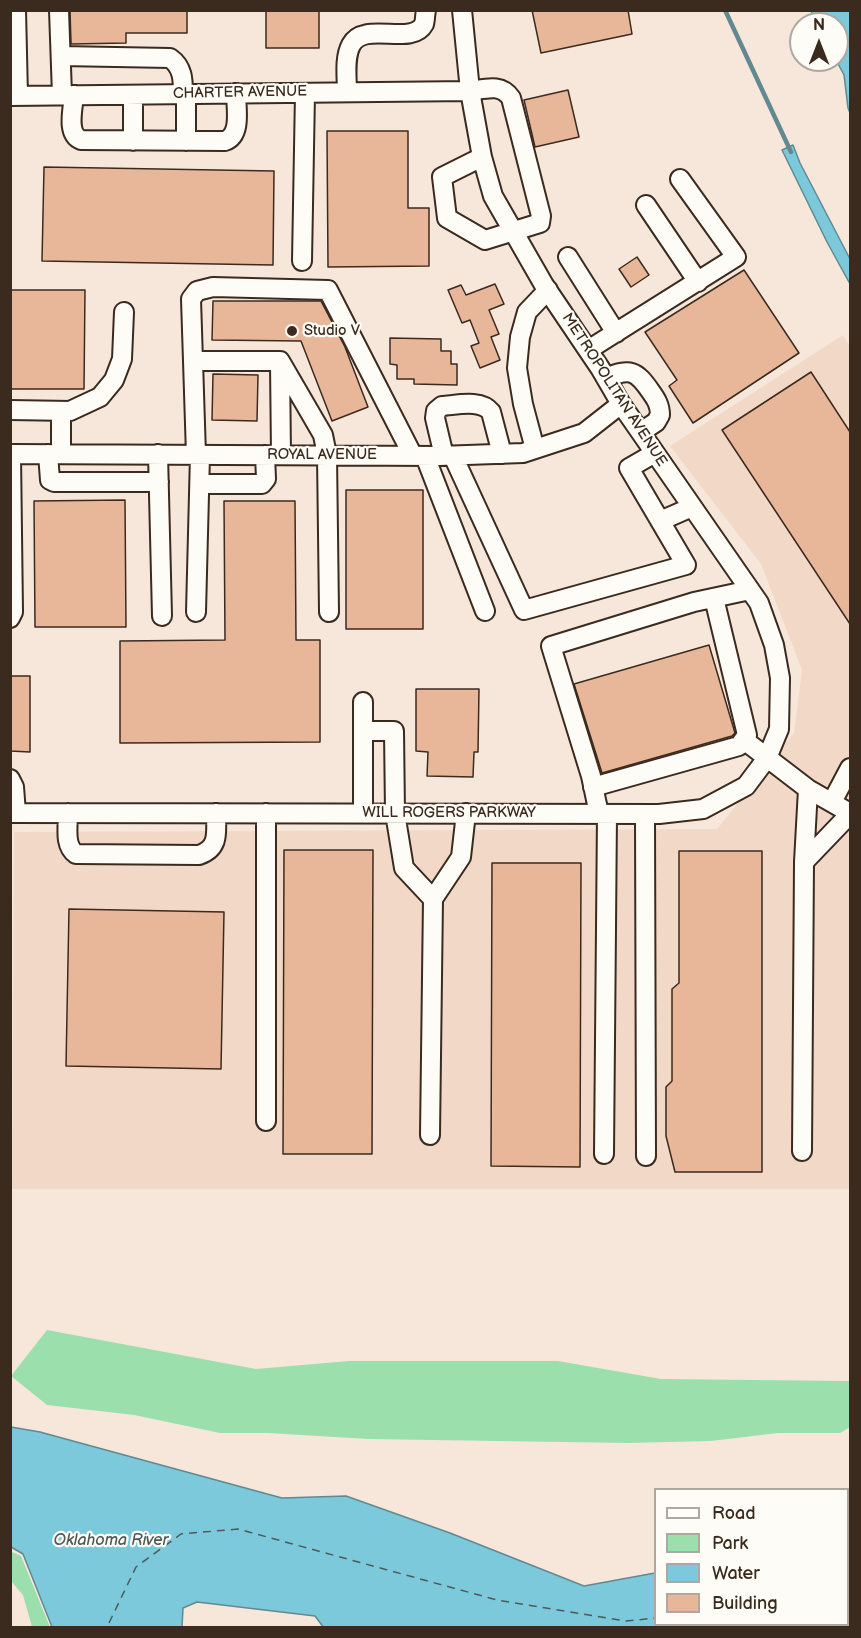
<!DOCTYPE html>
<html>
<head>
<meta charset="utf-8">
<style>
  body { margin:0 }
  #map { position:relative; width:861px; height:1638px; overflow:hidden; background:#f7e7db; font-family:"Balsamiq Sans",sans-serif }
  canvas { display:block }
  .frame { position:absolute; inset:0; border:12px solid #3b2a1e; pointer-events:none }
  .legend { position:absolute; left:654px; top:1488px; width:195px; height:138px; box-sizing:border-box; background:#fdfcf7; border:2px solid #afa8a0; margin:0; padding:8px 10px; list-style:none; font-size:18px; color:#3b2a1e }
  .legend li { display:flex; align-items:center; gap:12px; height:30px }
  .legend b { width:30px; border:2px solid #afa8a0 }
  .north { position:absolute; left:789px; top:12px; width:60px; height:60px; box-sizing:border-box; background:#fdfcf7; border:2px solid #afa8a0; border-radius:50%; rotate:0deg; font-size:16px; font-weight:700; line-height:24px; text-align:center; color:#3b2a1e }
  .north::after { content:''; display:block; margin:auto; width:21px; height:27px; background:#3b2a1e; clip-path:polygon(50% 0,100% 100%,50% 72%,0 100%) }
</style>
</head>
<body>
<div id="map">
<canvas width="861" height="1638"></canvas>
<div class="frame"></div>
<ul class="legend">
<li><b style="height:8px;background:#fdfcf7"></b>Road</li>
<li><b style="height:16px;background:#9be0ac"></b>Park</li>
<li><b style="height:16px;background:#7cc9db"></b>Water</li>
<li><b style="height:16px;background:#e8b799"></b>Building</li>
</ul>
<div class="north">N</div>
</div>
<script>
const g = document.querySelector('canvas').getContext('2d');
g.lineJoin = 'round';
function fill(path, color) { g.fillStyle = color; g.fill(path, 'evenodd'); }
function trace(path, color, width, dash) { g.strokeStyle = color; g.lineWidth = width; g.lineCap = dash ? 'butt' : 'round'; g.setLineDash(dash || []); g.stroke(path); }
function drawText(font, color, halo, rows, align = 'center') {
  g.font = font + ' "Balsamiq Sans",sans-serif'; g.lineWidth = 4.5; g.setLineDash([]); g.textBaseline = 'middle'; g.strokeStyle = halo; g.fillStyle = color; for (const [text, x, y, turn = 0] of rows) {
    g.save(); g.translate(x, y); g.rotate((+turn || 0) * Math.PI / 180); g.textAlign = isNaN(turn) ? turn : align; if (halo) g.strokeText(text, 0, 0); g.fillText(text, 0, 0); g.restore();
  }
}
fill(new Path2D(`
  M 843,335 L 850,346 L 850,1189 L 12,1189 L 14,832 L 717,829 L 794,733 L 802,670 L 761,564 L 670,446 Z`), '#f2d9c7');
fill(new Path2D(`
  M 47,1330 L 256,1369 L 349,1361 L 558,1361 L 661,1379 L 849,1381 L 850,1427 L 840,1433 L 778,1433 L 711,1441 L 627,1443 L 368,1439 L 268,1433 L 220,1433 L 134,1415 L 47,1405 L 11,1376 Z
  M 10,1551 L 21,1556 L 50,1627 L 32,1627 L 23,1595 L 11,1581 Z`), '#9be0ac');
const water = new Path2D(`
  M 811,11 L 850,11 L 850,113 L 848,108 L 844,75 L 836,60 L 837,24 L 817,24 Z
  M 793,145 L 800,163 L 850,259 L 850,284 L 827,242 L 782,150 Z
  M 11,1427 L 40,1432 L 282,1498 L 346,1496 L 450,1533 L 584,1586 L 655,1573 L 656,1624 L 848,1624 L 848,1509 L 850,1508 L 850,1627 L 324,1628 L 315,1616 L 197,1602 L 183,1608 L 182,1627 L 52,1627 L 23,1554 L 11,1547 Z`);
fill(water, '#7cc9db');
trace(water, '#62898f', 1.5);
trace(new Path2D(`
  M 725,10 L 791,152`), '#62898f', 4.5);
trace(new Path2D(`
  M 848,1577 L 850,1576
  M 109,1623 L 136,1567 L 181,1534 L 238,1529 L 497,1600 L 626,1621 L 656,1618`), '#4e5a57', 1.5, [8, 6]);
const building = new Path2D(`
  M 70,10 L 187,10 L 187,33 L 126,33 L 126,43 L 71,44 Z
  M 266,10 L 319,10 L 319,48 L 266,48 Z
  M 532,10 L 628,10 L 632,34 L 541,53 Z
  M 568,90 L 579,137 L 535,147 L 524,100 Z
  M 327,131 L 408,131 L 408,208 L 429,208 L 429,266 L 328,267 Z
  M 44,167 L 274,171 L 273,265 L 42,261 Z
  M 637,257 L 649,275 L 631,287 L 619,269 Z
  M 744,270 L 799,353 L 693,423 L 669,386 L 677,380 L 645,332 Z
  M 495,284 L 504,304 L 489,310 L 499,334 L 491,337 L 500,360 L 480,368 L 471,346 L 479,343 L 470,320 L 462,323 L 448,290 L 461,285 L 466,295 Z
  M 10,290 L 85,290 L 84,389 L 10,389 Z
  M 213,301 L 321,301 L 345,347 L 368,407 L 332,421 L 301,341 L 212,340 Z
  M 390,338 L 441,339 L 441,351 L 451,351 L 451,364 L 457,364 L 457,385 L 414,384 L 414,379 L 397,379 L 397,365 L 390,364 Z
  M 811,372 L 850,432 L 850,624 L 722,430 Z
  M 213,374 L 258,375 L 257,421 L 212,420 Z
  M 346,490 L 423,490 L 423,629 L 346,629 Z
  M 125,500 L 126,627 L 35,627 L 34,501 Z
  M 224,501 L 295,501 L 296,640 L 320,640 L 320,742 L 120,743 L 120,641 L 225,640 Z
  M 709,645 L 735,733 L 732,736 L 602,773 L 574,684 Z
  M 10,676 L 30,676 L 30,752 L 10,751 Z
  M 416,689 L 479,689 L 478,752 L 474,752 L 473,777 L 427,776 L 428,752 L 416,751 Z
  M 284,850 L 373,850 L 372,1154 L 283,1154 Z
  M 679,851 L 762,851 L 762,1172 L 675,1172 L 666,1136 L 666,1087 L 672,1081 L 672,989 L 679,983 Z
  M 492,863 L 581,863 L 580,1167 L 491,1166 Z
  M 69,909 L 224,912 L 221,1069 L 66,1066 Z`);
fill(building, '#e8b799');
trace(building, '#3b2a1e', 1.5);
const minor = new Path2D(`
  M 16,10 L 18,96
  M 59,10 L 62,95
  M 61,56 L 170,58 C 183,67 183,80 183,94
  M 347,92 C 347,78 344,58 351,45 C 364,20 412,47 424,24 C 425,21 425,15 426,10
  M 186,94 L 186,141
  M 74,95 C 73,109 66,134 81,140 L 225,141 C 242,135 236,108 236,93
  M 133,95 L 133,141
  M 10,96 L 470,91 C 485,89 501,83 511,98 L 541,216 L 540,223 L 485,240 L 447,218 L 442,177 L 482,157
  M 646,205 L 698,282
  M 568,257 L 616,333
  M 302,261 L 305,93
  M 588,350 L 736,257 L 680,179
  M 193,361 L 191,299 L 197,291 L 213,287 L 328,290 L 413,456
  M 280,364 L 281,455
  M 606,378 C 630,368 636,370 651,392 C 656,399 660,405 660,415 L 656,422 L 641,432
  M 10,410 L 70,411 L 100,397 L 114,380 L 122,359 L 124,312
  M 535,449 L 523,404 L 517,368 L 520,337 L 527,312 L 548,290
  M 10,454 L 439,456 L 523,453 L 584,433 L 621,404
  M 48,454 L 50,480 L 54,482 L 159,482
  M 61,454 L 61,411
  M 158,454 L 162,616
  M 196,455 L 193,361 L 280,361 L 323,435 L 327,455 L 329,612
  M 425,456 L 485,611
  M 444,456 L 435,418 L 436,411 L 442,406 C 457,405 481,399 491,412 L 502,454
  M 453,456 L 524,610 L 686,565 L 629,468 L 655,453
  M 200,484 L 262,484 L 266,479 L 265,455
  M 660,521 L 692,507
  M 196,612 L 200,455
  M 10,618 L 13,612 L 11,454
  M 363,702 L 363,813
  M 363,731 L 394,731 L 395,813 L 404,868 L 433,899 L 461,857 L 466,813
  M 744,740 L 808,789 L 850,813
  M 10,779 L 14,787 L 16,813
  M 593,787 L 739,746 L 747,735 L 714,598
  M 832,802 L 850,768
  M 10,813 L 659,814 L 703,809 L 746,786 L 767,758 L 779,729 L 780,678 L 774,645 L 759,603 L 621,404 L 600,368 L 544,285 L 493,196 L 482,157 L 470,91 L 462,10
  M 68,813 C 68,827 64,846 76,854 L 199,855 C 220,848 216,832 216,813
  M 266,813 L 266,1121
  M 599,814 L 591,776 L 551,646 L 694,602 L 750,590
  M 645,814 L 646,1156
  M 804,862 L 850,814
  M 430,1135 L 433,899
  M 802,1151 L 804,862 L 808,789
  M 604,1154 L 607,814`);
trace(minor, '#3b2a1e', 22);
trace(minor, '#fdfcf7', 18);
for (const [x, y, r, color] of [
  [292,331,6,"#3b2a1e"]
]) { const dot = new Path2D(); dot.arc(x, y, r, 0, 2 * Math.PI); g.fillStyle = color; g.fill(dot); trace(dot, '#fdfcf7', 2); }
drawText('15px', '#3b2a1e', '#fdfcf7', [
  ["CHARTER AVENUE",240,93,-1],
  ["METROPOLITAN AVENUE",614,390,57],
  ["ROYAL AVENUE",322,455],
  ["WILL ROGERS PARKWAY",449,813]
]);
drawText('15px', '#3b2a1e', '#fdfcf7', [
  ["Studio V",304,331]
], 'left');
drawText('italic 16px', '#4e5a57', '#fdfcf7', [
  ["Oklahoma River",111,1541]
]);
</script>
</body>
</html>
